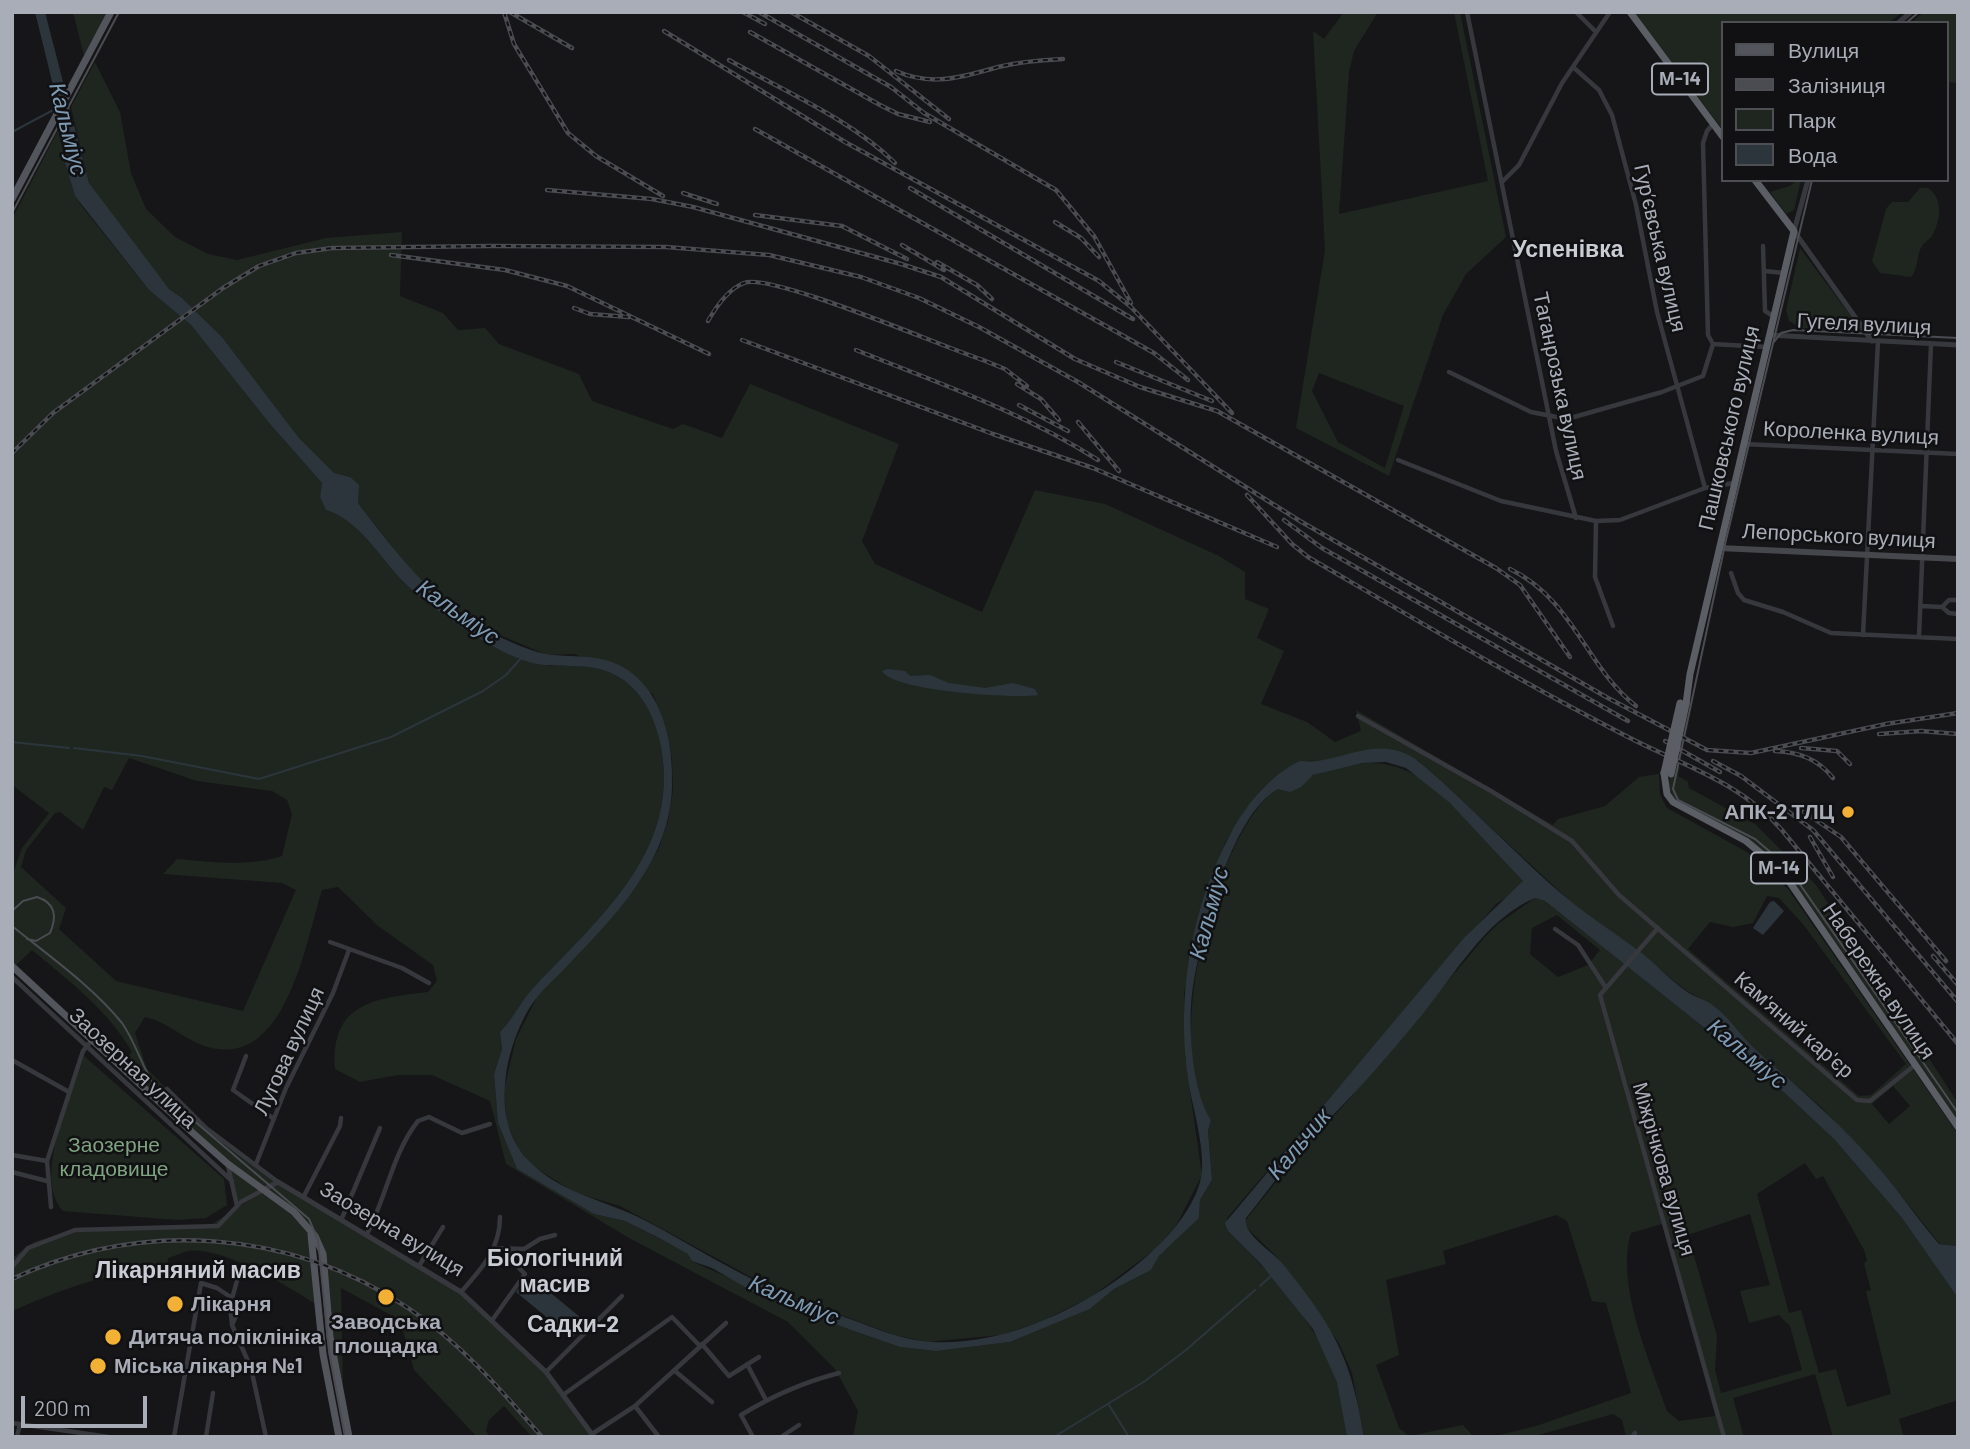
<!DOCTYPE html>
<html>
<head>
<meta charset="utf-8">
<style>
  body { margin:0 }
  #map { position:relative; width:1970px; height:1449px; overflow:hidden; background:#161618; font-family:Barlow,sans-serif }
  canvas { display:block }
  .frame { position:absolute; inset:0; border:14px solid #a8adb8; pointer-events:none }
  .legend { position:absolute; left:1721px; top:21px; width:228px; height:161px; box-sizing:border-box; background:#111113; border:2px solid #4d4f55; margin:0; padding:9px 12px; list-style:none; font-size:21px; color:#a8adb8 }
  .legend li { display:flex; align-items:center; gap:14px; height:35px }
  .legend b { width:35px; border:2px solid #4d4f55 }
  .scale { position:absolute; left:21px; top:1396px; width:126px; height:32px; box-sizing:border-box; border:4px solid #a8adb8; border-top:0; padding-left:9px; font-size:21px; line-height:24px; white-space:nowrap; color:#a8adb8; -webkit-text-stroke:5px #111113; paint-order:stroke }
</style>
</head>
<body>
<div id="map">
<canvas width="1970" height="1449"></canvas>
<div class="frame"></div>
<ul class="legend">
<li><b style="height:9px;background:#53555c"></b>Вулиця</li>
<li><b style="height:9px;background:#4a4c52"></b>Залізниця</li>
<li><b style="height:19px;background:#1e261f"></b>Парк</li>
<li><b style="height:19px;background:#2c353c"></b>Вода</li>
</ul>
<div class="scale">200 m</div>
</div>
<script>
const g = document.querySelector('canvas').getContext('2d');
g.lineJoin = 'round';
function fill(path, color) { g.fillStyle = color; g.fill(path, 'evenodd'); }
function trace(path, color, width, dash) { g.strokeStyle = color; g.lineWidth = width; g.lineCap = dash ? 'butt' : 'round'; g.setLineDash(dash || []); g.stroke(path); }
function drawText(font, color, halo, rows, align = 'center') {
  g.font = font + ' Barlow,sans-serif'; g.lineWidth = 5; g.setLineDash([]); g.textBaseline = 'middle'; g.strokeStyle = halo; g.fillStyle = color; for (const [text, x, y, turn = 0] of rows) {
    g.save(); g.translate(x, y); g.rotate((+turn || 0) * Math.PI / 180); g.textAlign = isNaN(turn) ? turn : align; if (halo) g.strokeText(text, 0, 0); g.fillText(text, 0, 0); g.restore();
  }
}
fill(new Path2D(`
  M 73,12 L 108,12 L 84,56 Z
  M 1344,12 L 1378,12 L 1354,51 L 1349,72 L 1339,214 L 1488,181 L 1454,12 L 1460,12 L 1506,237 L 1466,274 L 1443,315 L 1389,476 L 1296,428 L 1325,250 L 1313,31 L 1324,39 ZM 1319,373 L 1404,406 L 1385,468 L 1338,442 L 1312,391 Z
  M 1634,12 L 1902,12 L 1889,23 L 1723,23 L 1723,130 Z
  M 1924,12 L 1958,12 L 1958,83 L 1947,82 L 1947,23 L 1911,23 Z
  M 95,62 L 120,112 L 131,173 L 146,209 L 175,237 L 208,254 L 237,260 L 326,238 L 402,232 L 400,296 L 443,313 L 458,330 L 485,328 L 499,344 L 579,374 L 592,401 L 673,429 L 683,424 L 722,438 L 750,384 L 899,444 L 862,541 L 875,564 L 982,612 L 1035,490 L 1105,504 L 1219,556 L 1245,572 L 1245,599 L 1269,609 L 1257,638 L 1284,651 L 1261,704 L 1307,722 L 1335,742 L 1361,731 L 1356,710 L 1553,825 L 1558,819 L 1605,806 L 1639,777 L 1659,774 L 1660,795 L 1667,808 L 1747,852 L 1788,889 L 1958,1134 L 1958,1246 L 1940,1244 L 1883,1173 L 1821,1107 L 1750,1045 L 1715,1007 L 1684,989 L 1643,955 L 1570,901 L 1418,760 L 1304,761 L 1264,787 L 1246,809 L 1225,843 L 1199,913 L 1184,994 L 1185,1056 L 1202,1175 L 1177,1224 L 1157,1248 L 1091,1297 L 1042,1321 L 1001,1335 L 927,1342 L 894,1335 L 775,1290 L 620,1206 L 576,1193 L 534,1167 L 519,1150 L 507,1123 L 504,1089 L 516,1039 L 537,997 L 640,881 L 658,850 L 668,821 L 673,790 L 672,758 L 665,724 L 653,694 L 575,654 L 547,655 L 483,628 L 444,601 L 414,575 L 358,503 L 350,477 L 334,474 L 299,438 L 222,337 L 182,298 L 169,289 L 106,209 L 89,183 L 71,107 ZM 1767,896 L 1779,898 L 1803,924 L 1906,1064 L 1871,1095 L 1859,1096 L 1688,949 L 1710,922 L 1733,927 L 1753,923 ZM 1893,1086 L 1910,1106 L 1889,1124 L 1872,1104 Z
  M 62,123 L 63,156 L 75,196 L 84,209 L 149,290 L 191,325 L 270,424 L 322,483 L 320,497 L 326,510 C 363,522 381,562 410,588 C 432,606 458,626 483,641 C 499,650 518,660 536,664 C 562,668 591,662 615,675 C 640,688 652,712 659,738 C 685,847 602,915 535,986 C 521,1000 514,1018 500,1032 L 502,1049 L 494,1074 L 498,1123 L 517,1169 L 594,1214 L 625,1221 L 689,1254 L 692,1261 L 702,1266 L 851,1330 L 900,1347 L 936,1351 L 1010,1342 L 1090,1309 L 1114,1289 L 1151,1270 L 1159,1256 L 1199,1218 L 1200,1200 L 1212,1180 L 1208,1131 L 1211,1120 C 1163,1048 1210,860 1265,799 C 1276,787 1292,783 1307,778 C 1375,750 1413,761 1462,815 C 1478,833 1515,860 1523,881 L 1513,893 L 1496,904 L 1227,1218 L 1228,1231 C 1272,1275 1318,1323 1338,1384 C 1344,1401 1343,1419 1347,1437 L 853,1437 L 858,1411 L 835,1369 L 788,1322 L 629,1238 L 506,1164 L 490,1101 L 432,1075 L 398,1075 L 360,1082 L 335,1069 C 330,1003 375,998 428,992 L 437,981 L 433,965 L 378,926 L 338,887 L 322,890 C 307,937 288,1059 218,1049 C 190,1046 172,1023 145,1017 L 135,1033 L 147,1069 L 206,1128 L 275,1178 L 461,1292 L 546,1372 L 594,1437 L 532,1437 L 504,1406 L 489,1420 L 486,1431 L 490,1437 L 477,1437 L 414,1370 L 400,1320 L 341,1288 L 343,1393 L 332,1337 L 325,1254 L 309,1228 L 236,1169 L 119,1065 L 132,1052 C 107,1009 69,981 32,950 L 14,967 L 12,965 L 12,876 L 22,848 L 49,813 L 12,785 L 12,219 ZM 129,758 L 197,781 L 272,791 L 287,800 L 292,814 L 282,856 C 249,867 211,862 177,859 L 163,874 L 282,883 L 296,890 L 243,1011 L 116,981 L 59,929 L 66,908 L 21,867 L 26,850 L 55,813 L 60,812 L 83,830 L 104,787 L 112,790 Z
  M 1797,180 L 1801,180 L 1794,210 L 1786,214 L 1770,192 L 1790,186 Z
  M 1920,188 L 1928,188 C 1943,198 1941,219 1933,234 C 1931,239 1925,241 1922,246 C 1916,256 1919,268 1911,277 L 1880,273 L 1872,261 L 1886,209 L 1892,202 L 1908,202 Z
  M 1800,248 L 1862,331 L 1800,328 L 1789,321 L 1786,310 Z
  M 1673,764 L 1680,767 L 1678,776 L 1688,782 L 1689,788 L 1755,824 L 1816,885 L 1958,1103 L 1958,1121 L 1790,876 L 1778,864 L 1671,797 L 1668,787 Z
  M 1535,898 L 1545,901 L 1775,1084 L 1834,1139 L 1902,1218 L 1958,1298 L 1958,1400 L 1899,1419 L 1904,1437 L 1833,1437 L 1815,1374 L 1733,1398 L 1744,1437 L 1626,1437 L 1622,1420 L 1613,1414 L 1535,1436 L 1491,1437 L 1536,1426 L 1631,1393 L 1606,1303 L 1592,1301 L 1567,1221 L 1556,1215 L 1443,1251 L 1446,1264 L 1386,1280 L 1399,1355 L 1376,1365 L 1399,1428 L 1409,1436 L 1463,1425 L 1474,1437 L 1364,1437 L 1352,1373 L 1339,1343 L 1277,1257 L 1248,1229 L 1244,1222 L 1310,1140 L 1346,1103 L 1484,938 L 1499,923 ZM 1557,915 L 1600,950 L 1588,965 L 1558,977 L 1530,954 L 1532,928 ZM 1805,1163 L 1816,1179 L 1823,1176 L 1864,1250 L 1867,1260 L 1864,1264 L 1871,1290 L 1866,1291 L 1891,1394 L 1847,1407 L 1836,1369 L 1819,1373 L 1801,1310 L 1789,1313 L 1757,1194 ZM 1750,1214 L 1770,1285 L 1740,1291 L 1749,1323 L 1779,1315 L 1790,1326 L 1802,1370 L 1721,1393 L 1715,1370 L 1717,1336 L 1688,1235 ZM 1662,1224 L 1715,1415 L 1715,1416 L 1679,1421 L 1667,1411 C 1650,1361 1615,1284 1631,1233 Z
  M 84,1056 L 224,1179 L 227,1205 L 206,1218 L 177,1220 L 63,1211 C 32,1177 72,1095 84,1056 Z
  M 225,1164 L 259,1190 L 235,1204 L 234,1189 Z
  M 262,1192 L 291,1213 L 309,1233 L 317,1305 C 289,1287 222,1246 189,1251 C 182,1252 175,1256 168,1258 L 166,1274 C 116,1266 57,1292 12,1311 L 12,1258 L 34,1242 L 75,1229 L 206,1228 Z`), '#1e261f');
fill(new Path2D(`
  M 35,12 L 45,12 L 89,183 L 169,289 L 182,298 L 222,337 L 299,438 L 334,473 L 350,477 L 359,485 L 358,503 C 395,551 430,599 484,629 C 503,639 532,653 553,655 C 573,657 592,655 612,662 C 661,681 674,739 672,787 C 670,859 618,913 570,963 C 557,977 541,990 530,1007 C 504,1050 490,1120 528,1160 C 560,1194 607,1200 646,1221 C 690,1244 733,1272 778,1291 C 800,1301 824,1309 847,1318 C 875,1328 903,1341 933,1342 C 997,1345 1062,1317 1114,1282 C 1147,1259 1189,1222 1200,1182 C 1208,1155 1192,1107 1188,1079 C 1176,997 1191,907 1231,833 C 1244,808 1265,782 1289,767 C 1304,757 1301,763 1317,761 C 1348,757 1373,741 1404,753 C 1419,759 1428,770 1440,780 C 1473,810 1504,841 1537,872 C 1570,904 1607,927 1643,954 C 1659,967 1672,982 1689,993 C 1697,998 1707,1000 1715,1007 C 1730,1018 1741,1037 1756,1050 C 1800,1089 1846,1128 1884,1174 C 1903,1197 1920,1222 1939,1244 L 1958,1246 L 1958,1298 L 1902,1218 L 1834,1139 L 1775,1084 L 1545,901 L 1535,898 C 1485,919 1454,976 1421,1016 C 1389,1055 1356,1093 1321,1127 C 1293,1154 1270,1189 1246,1218 C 1242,1234 1272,1251 1282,1263 C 1333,1326 1351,1356 1364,1437 L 1347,1437 L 1337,1382 L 1313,1329 L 1260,1263 L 1228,1231 L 1225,1223 L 1464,938 L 1523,881 L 1449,802 L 1406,768 L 1386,762 L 1362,763 L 1313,775 L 1301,787 L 1290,792 L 1278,789 C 1230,815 1199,942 1192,994 C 1188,1027 1192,1092 1211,1120 L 1208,1131 L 1212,1180 L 1200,1200 L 1199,1218 L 1159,1256 L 1151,1270 L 1114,1289 L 1090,1309 L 1010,1342 L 936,1351 L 900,1347 L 851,1330 L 757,1294 L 712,1268 L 692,1261 L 688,1254 L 657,1237 L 625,1221 L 594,1214 L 517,1169 L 498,1123 L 494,1074 L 502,1049 L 500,1032 C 514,1018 521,1000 535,986 C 602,915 685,847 659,738 C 652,712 640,688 615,675 C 591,662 562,668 536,664 C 518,660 499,650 483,641 C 458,626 432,607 410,588 C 381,562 363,522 326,510 L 320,497 L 322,483 L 270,424 L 191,325 L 149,290 L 75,196 L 63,156 L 64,130 Z
  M 887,669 L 905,671 L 910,676 L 930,675 L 949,683 L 985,688 L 1013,683 L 1035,689 L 1038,695 C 1015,699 892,691 882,671 Z
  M 1774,901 L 1784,911 L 1763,935 L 1753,928 L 1770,902 Z
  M 525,1280 L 531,1285 L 535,1280 L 586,1322 L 572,1338 L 516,1292 Z`), '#2c353c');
trace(new Path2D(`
  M 12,132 L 57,108
  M 12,742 L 69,748
  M 74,748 L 142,756 L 259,779 L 391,737 L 483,691 L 506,675 L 522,657
  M 1260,1286 L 1272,1275
  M 1109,1405 L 1129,1437
  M 1054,1437 L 1145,1381 L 1186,1350 L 1255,1290`), '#2c353c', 2);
trace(new Path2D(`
  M 1467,12 L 1556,451 L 1576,518
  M 1576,12 L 1596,32
  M 1573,67 L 1599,90 L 1612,115 L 1636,205 L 1657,312 L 1705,488
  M 1502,182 L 1519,165 L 1562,83 L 1610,12
  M 1763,246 L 1765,311 L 1773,316
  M 1764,271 L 1784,273
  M 1713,344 L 1708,335 L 1703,143 L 1707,131 L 1713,124
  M 1713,344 L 1766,347
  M 1449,372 L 1531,412 L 1567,419 L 1662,392 L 1703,376 L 1713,344
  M 1744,444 L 1958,454
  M 1398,460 L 1501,501 L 1596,521 L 1620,520 L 1705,488 L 1734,483
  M 1596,521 L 1595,577 L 1613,626
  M 1731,573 L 1738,593 L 1744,600 L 1783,612 L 1831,633 L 1958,639
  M 1921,606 L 1942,607 L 1949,613 L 1958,614
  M 1942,607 L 1949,600 L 1958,600
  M 1863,635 L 1878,341
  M 1919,637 L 1931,344
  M 1358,716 L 1491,791 L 1572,841 L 1619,895 L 1857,1100 L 1870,1101 L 1915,1065
  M 1658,928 L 1600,995 L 1724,1437
  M 1555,929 L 1578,945 L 1606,988
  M 330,942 L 402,968 L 429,983
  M 12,977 L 232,1181
  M 246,1056 L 233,1090 L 274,1119
  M 12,1060 L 69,1092
  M 167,1089 L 206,1128 L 278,1182
  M 12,1155 L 47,1161
  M 256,1164 L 286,1088 L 333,993 L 349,950
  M 228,1166 L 237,1206
  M 12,1172 L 47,1181
  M 304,1196 L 340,1126 L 341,1118
  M 51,1207 L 47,1161 L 83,1051 L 92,1040
  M 342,1218 L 380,1128
  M 367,1234 C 386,1198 393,1152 418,1121 L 429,1117 L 462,1133 L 490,1124
  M 496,1248 L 524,1249 L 540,1239 L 555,1235
  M 419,1266 L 443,1227
  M 12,1267 L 28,1248 L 75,1230 L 218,1226 L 241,1202 L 263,1190
  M 461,1292 C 481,1269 500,1250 500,1217
  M 493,1319 L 525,1274 L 512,1261 L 508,1249
  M 232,1324 L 230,1306 L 238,1277
  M 702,1344 L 729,1376 L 759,1357
  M 747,1364 L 766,1400
  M 675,1371 L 712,1402
  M 546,1372 L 622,1296
  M 563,1395 L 672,1317 L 700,1346
  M 635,1406 L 659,1437
  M 12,1423 L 109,1437
  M 592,1434 L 635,1406 L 726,1323
  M 17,1437 L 20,1424
  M 174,1437 L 201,1283 L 217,1288 L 241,1304 L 232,1325 L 251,1368 L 266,1437
  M 206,1437 L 213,1393
  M 753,1437 L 741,1415 C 772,1396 804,1382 839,1373
  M 781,1437 L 799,1425
  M 1632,1437 L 1635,1433`), '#37383d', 4.5);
trace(new Path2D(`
  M 1898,23 L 1911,12
  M 1808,180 L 1794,231 L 1872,341
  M 1769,335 L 1958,345
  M 263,1190 L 278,1182 L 461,1292 L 546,1372 L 594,1437`), '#37383d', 5);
trace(new Path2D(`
  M 1719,548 L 1958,559`), '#45474d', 6);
trace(new Path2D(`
  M 12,199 L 111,12
  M 12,966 L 194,1134 L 228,1164 L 294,1212 L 315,1236 L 323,1254 L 330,1337 L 349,1437
  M 311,1235 L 323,1354 L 339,1437`), '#53555c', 7);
trace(new Path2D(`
  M 1630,12 L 1723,137
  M 1686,704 L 1690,674 L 1794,231 L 1755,180
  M 1664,773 L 1667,794 L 1673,802 L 1746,841 L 1782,871 L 1958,1127`), '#5b5e65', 7);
trace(new Path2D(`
  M 1906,23 L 1919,12
  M 1812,180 L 1726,540 L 1673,789 L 1678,800 L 1755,839 L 1788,867 L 1958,1113
  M 12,213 L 119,12
  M 1774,342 L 1781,333 L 1793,330 L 1958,338
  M 12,911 L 23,901 L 37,897 C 56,903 57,917 50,933 L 36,941 L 27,939
  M 12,926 C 49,956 92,986 122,1023 C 137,1044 142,1070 158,1090 L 309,1219 L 318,1240 L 329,1352 L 345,1437`), '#4a4c52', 2);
const rail = new Path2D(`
  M 504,12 L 514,44 L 568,133 L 596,156 L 663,196
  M 510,12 L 572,48
  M 743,12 L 765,24
  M 759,12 L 891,87 L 924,113 L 1056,190 L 1094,236 L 1131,303
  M 791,12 L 869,56 L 949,119
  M 664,31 L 845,142 L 1099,281 L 1131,307 L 1232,413
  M 750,32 L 880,105 L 898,114 L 930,122
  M 729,60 C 782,90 852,120 895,163
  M 896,71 C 932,87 962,77 998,67 C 1019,62 1041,60 1063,59
  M 755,129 L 1154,353 L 1188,380
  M 910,188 L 1133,319
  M 547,190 L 652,199 L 693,207 L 901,264 L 941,277 L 1075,359 L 1140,387 L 1217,411 L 1496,568 L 1520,585 L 1570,657
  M 683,193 L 717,204
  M 755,215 L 842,226 L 907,259
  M 1055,222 L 1081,238 L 1099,257
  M 902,245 L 944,270
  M 391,255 L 505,270 L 567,286 L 709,354
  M 937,262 L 977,285 L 992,299
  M 574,308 L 590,314 L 629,317
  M 708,321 C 716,307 728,289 744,283 C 771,272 945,348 983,360 L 1005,369 L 1027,386
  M 742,340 L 993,434 L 1093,468 L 1277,547
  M 856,350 C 938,383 1023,412 1098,460
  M 1116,362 L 1212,401
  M 1017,384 L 1041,399 L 1059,420
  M 1019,405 L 1068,431
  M 1078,422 L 1119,471
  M 12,453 L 53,413 L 223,288 L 259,266 L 296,253 L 332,248 L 491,246 L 666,247 L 769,255 L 861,277 L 919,298 L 979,327 L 1078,382 L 1300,521 L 1608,698 L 1707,750 L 1751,753 L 1886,724 L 1958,713
  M 1247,495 L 1292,544 L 1308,557 C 1413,618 1519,681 1628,737 C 1682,765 1740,782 1781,829 L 1958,1044
  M 1284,520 L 1322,548 L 1628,721
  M 1510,569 C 1574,600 1585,666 1636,706
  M 1879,734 L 1921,731 L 1958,734
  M 1665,741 L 1720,772
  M 1801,748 L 1837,751 L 1850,764
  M 1775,751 C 1799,752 1818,759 1833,778
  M 1713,761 L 1741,776 L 1813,830 L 1958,1002
  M 1795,806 L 1841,837 L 1946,961
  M 1810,837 L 1833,877
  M 1933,956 L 1958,985
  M 12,1279 C 141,1219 290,1229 408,1308 C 460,1342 501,1390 542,1437`);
trace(rail, '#4a4c52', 4.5);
trace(rail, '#111113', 2, [5]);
trace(new Path2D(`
  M 1664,773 L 1680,703
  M 1671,774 L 1686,704`), '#5b5e65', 7);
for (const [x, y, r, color] of [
  [1848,812,7,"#f2b134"],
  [386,1297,9,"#f2b134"],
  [175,1304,9,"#f2b134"],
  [113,1337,9,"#f2b134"],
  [98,1366,9,"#f2b134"]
]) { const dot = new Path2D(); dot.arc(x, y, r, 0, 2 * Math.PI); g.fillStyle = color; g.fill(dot); trace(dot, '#111113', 2.5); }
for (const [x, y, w] of [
  [1680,79,56],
  [1779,868,56]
]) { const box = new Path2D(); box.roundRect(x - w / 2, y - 15.5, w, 31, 5); g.fillStyle = '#111113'; g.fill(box); trace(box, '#a8adb8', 2); }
drawText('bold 19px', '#a8adb8', null, [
  ["М-14",1680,79],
  ["М-14",1779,868]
]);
drawText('21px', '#a8adb8', '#111113', [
  ["Гур’євська вулиця",1660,248,77],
  ["Гугеля вулиця",1864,324,3],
  ["Таганрозька вулиця",1560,386,78],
  ["Пашковського вулиця",1729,428,-77],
  ["Короленка вулиця",1851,433,3],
  ["Лепорського вулиця",1839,536,3],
  ["Набережна вулиця",1879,981,56],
  ["Кам'яний кар'єр",1794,1025,41],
  ["Лугова вулиця",289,1051,-65],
  ["Заозерная улица",133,1068,43],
  ["Міжрічкова вулиця",1664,1169,74],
  ["Заозерна вулиця",392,1229,31]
]);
drawText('bold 21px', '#a8adb8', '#111113', [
  ["АПК-2 ТЛЦ",1834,812,"right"],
  ["Лікарня",191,1304],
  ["Заводська",386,1322,"center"],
  ["площадка",386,1346,"center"],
  ["Дитяча поліклініка",129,1337],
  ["Міська лікарня №1",114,1366]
], 'left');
drawText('21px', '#7fa381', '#111113', [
  ["Заозерне",114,1145],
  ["кладовище",114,1169]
]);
drawText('italic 23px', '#7f9bb3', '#111113', [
  ["Кальміус",68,129,76],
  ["Кальміус",458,612,35],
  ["Кальміус",1209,913,-75],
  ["Кальміус",1747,1054,40],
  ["Кальчик",1299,1144,-50],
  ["Кальміус",794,1300,23]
]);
drawText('bold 23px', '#c9ccd4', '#111113', [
  ["Успенівка",1568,249],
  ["Біологічний",555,1258],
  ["масив",555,1284],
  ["Лікарняний масив",198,1270],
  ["Садки-2",573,1324]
]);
</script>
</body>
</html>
